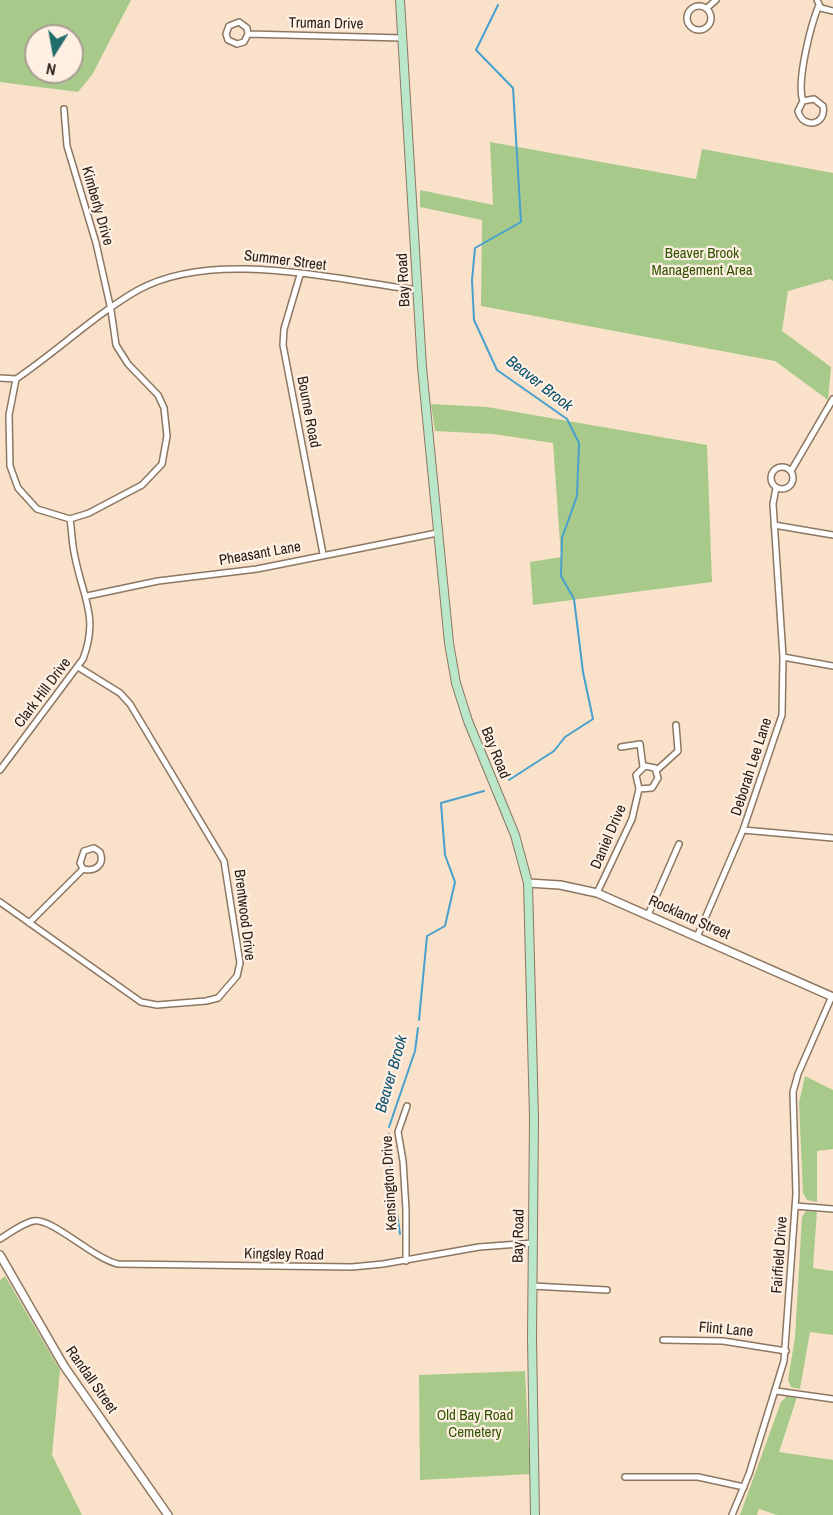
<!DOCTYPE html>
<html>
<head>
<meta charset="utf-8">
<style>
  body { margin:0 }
  #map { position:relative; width:833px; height:1515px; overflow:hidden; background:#f9e1ca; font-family:"Archivo Narrow",sans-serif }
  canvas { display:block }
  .north { position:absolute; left:24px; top:24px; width:60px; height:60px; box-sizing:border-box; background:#fff0e3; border:2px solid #a89c91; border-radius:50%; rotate:191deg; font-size:16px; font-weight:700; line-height:24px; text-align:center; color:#251d15 }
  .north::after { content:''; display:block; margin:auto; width:21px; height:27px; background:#226e6d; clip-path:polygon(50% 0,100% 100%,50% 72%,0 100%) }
</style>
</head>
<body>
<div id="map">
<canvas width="833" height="1515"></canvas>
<div class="north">N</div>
</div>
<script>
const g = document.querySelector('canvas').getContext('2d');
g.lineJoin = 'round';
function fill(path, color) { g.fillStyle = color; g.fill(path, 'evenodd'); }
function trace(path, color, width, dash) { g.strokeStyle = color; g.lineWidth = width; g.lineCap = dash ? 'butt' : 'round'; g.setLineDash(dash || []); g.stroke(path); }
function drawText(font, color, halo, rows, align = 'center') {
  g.font = font + ' "Archivo Narrow",sans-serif'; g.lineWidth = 4.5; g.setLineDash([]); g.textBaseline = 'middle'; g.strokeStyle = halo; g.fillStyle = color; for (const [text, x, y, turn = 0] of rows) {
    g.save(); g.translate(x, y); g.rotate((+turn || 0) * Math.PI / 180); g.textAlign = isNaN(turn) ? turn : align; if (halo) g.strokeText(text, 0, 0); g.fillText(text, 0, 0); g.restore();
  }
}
fill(new Path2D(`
  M 0,0 L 131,0 L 92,75 L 78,92 L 0,82 ZM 36,36 L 72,36 L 72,72 L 36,72 Z
  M 490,142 L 696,179 L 702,149 L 833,173 L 833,281 L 830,279 L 788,291 L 782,331 L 831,367 L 828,400 L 775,361 L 481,306 L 482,220 L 420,207 L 420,190 L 493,205 Z
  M 431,404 L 487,407 L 707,445 L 712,582 L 533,605 L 530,562 L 561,557 L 553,443 L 493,434 L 435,431 Z
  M 805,1076 L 833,1090 L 833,1149 L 817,1151 L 817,1202 L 807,1200 L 803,1193 L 799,1103 Z
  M 817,1210 L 813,1268 L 833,1271 L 833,1335 L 810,1332 L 800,1389 L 791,1387 L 788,1380 L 795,1337 L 802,1217 L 806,1211 Z
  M 5,1276 L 60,1370 L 52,1455 L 82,1515 L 0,1515 L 0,1280 Z
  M 525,1371 L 530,1474 L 420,1480 L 419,1375 Z
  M 787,1396 L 797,1397 L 779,1452 L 833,1460 L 833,1515 L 777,1515 L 759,1509 L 757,1515 L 740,1515 L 781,1402 Z`), '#a7ca8a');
trace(new Path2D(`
  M 498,5 L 476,50 L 513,88 L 521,222 L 475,248 L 472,280 L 474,320 L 497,370 L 567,419 L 579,443 L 577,496 L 562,538 L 561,576 L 574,599 L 583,672 L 593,719 L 565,737 L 554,751 L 509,780
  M 419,1020 L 427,936 L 445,926 L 455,882 L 445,855 L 441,803 L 484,791
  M 389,1127 L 415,1051 L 418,1028
  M 389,1134 L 389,1160 L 400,1234`), '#47a0cd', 2);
const minor = new Path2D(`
  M 817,0 L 821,8 L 833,11
  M687 18a12 12 0 1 1 24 0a12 12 0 1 1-24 0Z
  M 707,8 L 716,0
  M 248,34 L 247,28 L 239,22 L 229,26 L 226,34 L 228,40 L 237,44 L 244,42 L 248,34 L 402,38
  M 803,101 L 814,99 L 823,106 C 827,125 803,130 798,111 L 803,101 C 796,82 811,24 819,5
  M 300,275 L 284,329 L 283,345 L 323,554
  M 0,378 L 16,379 C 56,352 96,314 138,290 C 214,248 335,280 418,290
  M 16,379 L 9,415 L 10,466 L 18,488 L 37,509 L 70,519 L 89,513 L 142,485 L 162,464 L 167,436 L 164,408 L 158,395 L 128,364 L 116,345 L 111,310 L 96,243 L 67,146 L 64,109
  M771 478a11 11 0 1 1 22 0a11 11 0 1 1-22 0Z
  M 791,471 L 833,399
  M 774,525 L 833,535
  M 87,596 L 158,581 L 257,569 L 437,533
  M 783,657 L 833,666
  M 621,747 L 640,744 L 643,767
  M 645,766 L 655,768 L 658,778 L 652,788 L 639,789 L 636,775 Z
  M 0,770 L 83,659 C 99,617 83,598 75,557 C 72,545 72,532 70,519
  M 657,770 L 678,751 L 676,725
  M 743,830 L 833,838
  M 597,893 L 632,819 L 639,789
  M 0,902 L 141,1002 L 157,1005 L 206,1001 L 218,998 L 237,976 L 240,963 L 224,861 L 130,704 L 120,693 L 78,667
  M 648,915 L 679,844
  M 29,923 L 83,869 L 80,863 L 84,851 L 94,848 L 100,852 C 105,865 95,872 83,869
  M 697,937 L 743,830 L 782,715 L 783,657 L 773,504 L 776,488
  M 795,1206 L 833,1209
  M 0,1239 C 10,1233 21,1224 33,1221 C 52,1217 92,1258 118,1264 L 352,1267 L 383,1264 L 479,1247 L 533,1243
  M 406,1261 L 406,1210 L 403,1161 L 398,1132 L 407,1106
  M 532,1286 L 607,1290
  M 663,1340 L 723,1341 L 786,1351
  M 776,1391 L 833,1399
  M 625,1477 L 698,1477 L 744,1487
  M 732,1515 L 749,1474 L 784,1361 L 796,1194 L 793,1092 L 798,1074 L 832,996`);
const tertiary = new Path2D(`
  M 528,883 L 560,885 L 597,893 L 833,997
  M 0,1255 L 64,1366 L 168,1515`);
const secondary = new Path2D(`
  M 400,0 L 422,367 L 449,643 L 456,683 L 468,721 L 515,835 L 528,883 L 534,1118 L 532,1338 L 535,1515`);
trace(minor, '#8c7762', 8);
trace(tertiary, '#8c7762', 10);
trace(secondary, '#8c7762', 10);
trace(minor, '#fff', 5);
trace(tertiary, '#fff', 7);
trace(secondary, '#bae6ca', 8);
drawText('15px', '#251d15', '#fff0e3', [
  ["Truman Drive",326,24,1],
  ["Kimberly Drive",97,206,74],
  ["Summer Street",285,261,7],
  ["Bay Road",404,280,-93],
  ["Bourne Road",308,412,79],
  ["Pheasant Lane",260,554,-10],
  ["Clark Hill Drive",43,693,-53],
  ["Bay Road",495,753,68],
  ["Deborah Lee Lane",752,767,-72],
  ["Daniel Drive",609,837,-67],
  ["Brentwood Drive",244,915,83],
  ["Rockland Street",689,918,24],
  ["Kensington Drive",390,1183,-93],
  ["Bay Road",519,1236,-89],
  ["Kingsley Road",284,1255,1],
  ["Fairfield Drive",780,1255,-86],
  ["Flint Lane",726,1330,5],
  ["Randall Street",91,1380,55]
]);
drawText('15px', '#325403', '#fff0e3', [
  ["Beaver Brook",702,254],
  ["Management Area",702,271],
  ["Old Bay Road",475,1416],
  ["Cemetery",475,1433]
]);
drawText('italic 16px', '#0b5372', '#fff0e3', [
  ["Beaver Brook",539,384,38],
  ["Beaver Brook",392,1074,-74]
]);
</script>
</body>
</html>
